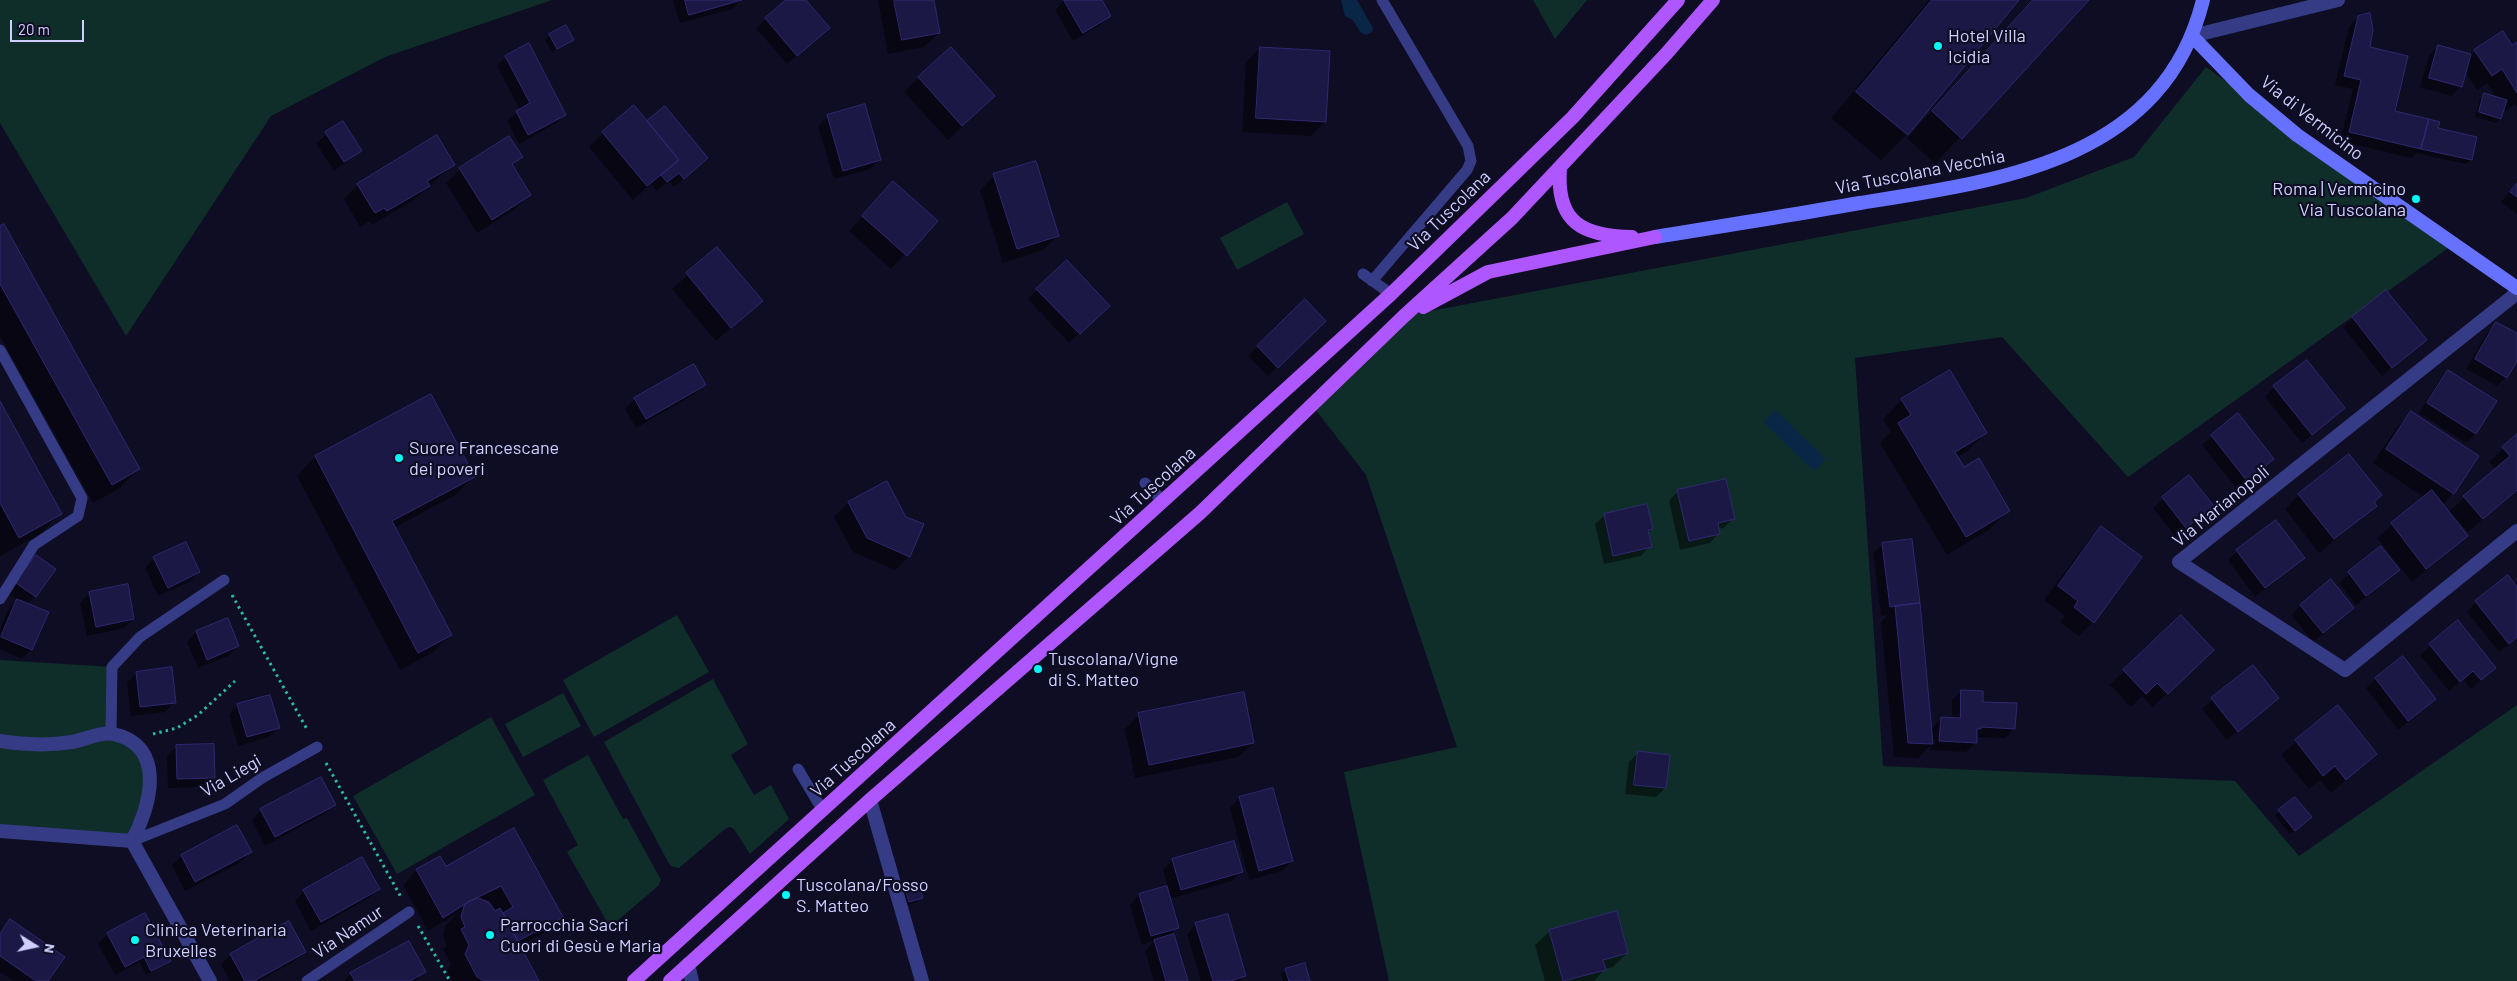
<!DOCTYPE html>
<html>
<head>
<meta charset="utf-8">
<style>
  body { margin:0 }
  #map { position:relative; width:2517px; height:981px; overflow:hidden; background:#0e0d23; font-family:Barlow,sans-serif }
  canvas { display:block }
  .north { position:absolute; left:10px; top:921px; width:50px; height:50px; -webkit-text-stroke:4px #0e0d23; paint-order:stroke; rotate:100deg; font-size:14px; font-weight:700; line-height:20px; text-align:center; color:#cfcfff }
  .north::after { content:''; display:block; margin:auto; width:18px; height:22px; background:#cfcfff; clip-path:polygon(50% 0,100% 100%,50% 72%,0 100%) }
  .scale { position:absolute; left:10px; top:20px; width:74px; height:22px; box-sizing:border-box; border:2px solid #cfcfff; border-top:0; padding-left:6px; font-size:15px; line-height:18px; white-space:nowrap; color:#cfcfff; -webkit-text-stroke:4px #0e0d23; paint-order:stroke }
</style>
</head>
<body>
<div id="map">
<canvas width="2517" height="981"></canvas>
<div class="north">N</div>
<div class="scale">20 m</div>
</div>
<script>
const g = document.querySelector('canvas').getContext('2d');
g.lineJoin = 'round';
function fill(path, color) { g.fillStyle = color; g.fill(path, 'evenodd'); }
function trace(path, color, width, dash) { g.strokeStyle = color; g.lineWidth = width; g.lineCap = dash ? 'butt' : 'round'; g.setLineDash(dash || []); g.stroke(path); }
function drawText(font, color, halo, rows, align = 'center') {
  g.font = font + ' Barlow,sans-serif'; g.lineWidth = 4.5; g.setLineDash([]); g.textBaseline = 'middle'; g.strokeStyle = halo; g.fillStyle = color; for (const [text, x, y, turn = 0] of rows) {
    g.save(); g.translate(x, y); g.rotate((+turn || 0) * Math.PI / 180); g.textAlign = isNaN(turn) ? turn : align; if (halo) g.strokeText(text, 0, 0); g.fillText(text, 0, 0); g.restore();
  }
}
fill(new Path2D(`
  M 0,0 L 552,0 L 385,57 L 271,116 L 126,336 L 0,123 Z
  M 1533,0 L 1587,0 L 1555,39 Z
  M 2206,67 L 2454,244 L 2128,477 L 2002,337 L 1855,358 L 1883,766 L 2235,781 L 2299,856 L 2517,705 L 2517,981 L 1389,981 L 1344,772 L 1457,747 L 1366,475 L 1312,405 L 1404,316 L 2026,198 L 2134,157 Z
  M 1287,202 L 1304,234 L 1237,270 L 1220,238 Z
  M 677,615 L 709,672 L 594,737 L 563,680 Z
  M 0,660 L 112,667 L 111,733 L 148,759 L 147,806 L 132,841 L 0,829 Z
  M 713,679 L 748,744 L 731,755 L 754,795 L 771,785 L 789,819 L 750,854 L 734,829 L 730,827 L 725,829 L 679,868 L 671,866 L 668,862 L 604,742 Z
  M 563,693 L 581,726 L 523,757 L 505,724 Z
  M 491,717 L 535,795 L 397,874 L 353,796 Z
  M 588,755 L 623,819 L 627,818 L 661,880 L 658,886 L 610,927 L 567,852 L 578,845 L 543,780 Z`), '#0f2e29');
fill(new Path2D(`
  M 1341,0 L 1357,0 L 1373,28 L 1372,32 L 1366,35 L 1360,32 L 1353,20 L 1345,16 Z
  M 1775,410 L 1826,459 L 1814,471 L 1763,422 Z`), '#092646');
fill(new Path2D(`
  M 673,0 L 741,0 L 733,9 L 680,23 Z
  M 788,0 L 804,0 L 819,38 L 787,64 L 756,28 Z
  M 878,0 L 933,0 L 939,33 L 924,47 L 888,54 Z
  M 1064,0 L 1101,0 L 1110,15 L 1100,25 L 1073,41 L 1055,10 Z
  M 1929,0 L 2017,0 L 1907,134 L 1881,160 L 1831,118 L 1854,91 L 1905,134 L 1907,132 L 1855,89 Z
  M 2032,0 L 2087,0 L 1935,164 L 1907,138 Z
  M 2358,17 L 2393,112 L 2437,129 L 2476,138 L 2471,160 L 2466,164 L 2416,153 L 2411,158 L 2340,141 L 2353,89 L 2335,85 L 2349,27 Z
  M 550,35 L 573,39 L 552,52 L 545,40 Z
  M 2517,43 L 2517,107 L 2515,104 L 2505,111 L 2503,107 L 2500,118 L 2496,123 L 2475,117 L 2480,99 L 2485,95 L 2497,98 L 2487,83 L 2477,90 L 2465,71 L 2460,87 L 2451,96 L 2420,87 L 2429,56 L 2438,46 L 2471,55 L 2475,51 L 2512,47 Z
  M 1260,48 L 1325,122 L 1311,136 L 1242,132 L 1246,62 Z
  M 950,49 L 994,96 L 948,140 L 904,92 Z
  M 506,57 L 565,115 L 555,124 L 519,144 L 507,121 L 520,110 L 497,66 Z
  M 828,117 L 880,159 L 870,169 L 834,179 L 818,126 Z
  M 342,122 L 361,151 L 334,171 L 316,143 Z
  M 647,122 L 697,167 L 674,187 L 669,181 L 657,191 L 651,184 L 633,200 L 589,147 L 603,133 Z
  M 521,157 L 512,166 L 529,195 L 515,209 L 477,233 L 446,183 L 460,169 Z
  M 453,165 L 414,200 L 372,225 L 370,221 L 360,227 L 344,199 L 358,185 Z
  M 994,176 L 1058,235 L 1043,250 L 1003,263 L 980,190 Z
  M 2517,182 L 2517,214 L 2501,202 Z
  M 879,197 L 936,221 L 891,269 L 849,231 Z
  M 0,227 L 138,469 L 120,488 L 93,503 L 0,336 Z
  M 717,249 L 761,301 L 716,341 L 672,289 Z
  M 1066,261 L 1108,306 L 1069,343 L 1028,299 Z
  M 2386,292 L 2425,340 L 2382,376 L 2343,327 Z
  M 1305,301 L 1324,321 L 1268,376 L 1248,356 Z
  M 2497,323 L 2517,335 L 2517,358 L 2506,377 L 2497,386 L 2466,369 L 2487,333 Z
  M 693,366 L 704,385 L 695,394 L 636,428 L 625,409 L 635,399 Z
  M 2448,372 L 2476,434 L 2466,443 L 2419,413 L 2439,381 Z
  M 2274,387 L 2344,408 L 2302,443 L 2265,397 Z
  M 431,396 L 474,477 L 455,495 L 394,528 L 451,635 L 432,653 L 400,670 L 297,476 L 315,457 Z
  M 1902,400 L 1986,433 L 1967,451 L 1957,457 L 1964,468 L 2008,511 L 1990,529 L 1947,555 L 1880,443 L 1891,432 L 1883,419 Z
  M 0,404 L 60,514 L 42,533 L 0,556 Z
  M 2411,413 L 2453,493 L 2442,505 L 2466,536 L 2412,582 L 2377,538 L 2425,498 L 2373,463 L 2397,427 Z
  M 2238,415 L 2273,459 L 2237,489 L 2202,445 Z
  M 2517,435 L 2517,490 L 2468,532 L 2450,511 L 2495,469 L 2489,462 Z
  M 2189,477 L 2212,506 L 2176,537 L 2153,508 Z
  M 886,483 L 909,556 L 895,570 L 853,552 L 834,517 L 848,503 Z
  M 1678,491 L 1733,518 L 1724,528 L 1718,529 L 1719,533 L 1710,543 L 1680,550 L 1669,501 Z
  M 2299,495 L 2373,502 L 2375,506 L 2319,553 L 2285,509 Z
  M 1605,515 L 1652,529 L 1648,533 L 1650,546 L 1641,556 L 1604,564 L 1595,524 Z
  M 2101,528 L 2093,622 L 2079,636 L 2060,622 L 2065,616 L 2044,600 L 2087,542 Z
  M 1883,544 L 1931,729 L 1941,719 L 1952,719 L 1952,700 L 1962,691 L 2014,729 L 2005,738 L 1976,737 L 1975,743 L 1966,752 L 1930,750 L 1931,745 L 1918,758 L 1894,757 L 1881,622 L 1888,615 L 1881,616 L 1873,553 Z
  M 2381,548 L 2398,570 L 2356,605 L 2339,583 Z
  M 2237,551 L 2303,558 L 2255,597 L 2228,560 Z
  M 36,556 L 35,596 L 27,604 L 31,649 L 22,659 L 0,649 L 0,629 L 8,610 L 17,600 L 8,593 Z
  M 154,558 L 199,572 L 189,582 L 158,596 L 145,568 Z
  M 2517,589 L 2517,638 L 2499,652 L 2467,612 L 2476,602 Z
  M 90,593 L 133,619 L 124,628 L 87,636 L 80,603 Z
  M 2300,606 L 2353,608 L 2313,642 L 2291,615 Z
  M 227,619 L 238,646 L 228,656 L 198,668 L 187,642 L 196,632 Z
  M 2458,622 L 2495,667 L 2471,689 L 2463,679 L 2449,691 L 2420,655 Z
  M 2198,664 L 2153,707 L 2142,696 L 2131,707 L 2110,685 L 2124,671 Z
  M 2253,666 L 2278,698 L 2227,740 L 2202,709 Z
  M 136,673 L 174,702 L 165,712 L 131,716 L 127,683 Z
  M 2376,679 L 2435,699 L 2398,730 L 2366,688 Z
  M 238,705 L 279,727 L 269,737 L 238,746 L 229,715 Z
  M 2337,707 L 2376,754 L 2331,793 L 2320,780 L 2309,789 L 2281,755 Z
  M 1139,715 L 1253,743 L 1238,757 L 1135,778 L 1125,729 Z
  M 176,747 L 214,777 L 204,787 L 168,788 L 167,756 Z
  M 1638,753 L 1665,788 L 1656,797 L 1625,794 L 1629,762 Z
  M 1272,789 L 1292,861 L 1282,871 L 1249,880 L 1230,808 L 1239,798 Z
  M 334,805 L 324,814 L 265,846 L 252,820 L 261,810 Z
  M 2279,811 L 2306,822 L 2290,834 L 2275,816 Z
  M 514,829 L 561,916 L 547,931 L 519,946 L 537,981 L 451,981 L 447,971 L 451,964 L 443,949 L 447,946 L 443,936 L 445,926 L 458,913 L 428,931 L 403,885 L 417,870 L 445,867 Z
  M 1233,842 L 1241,871 L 1232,881 L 1169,899 L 1177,927 L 1167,938 L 1187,981 L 1154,981 L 1145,951 L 1155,940 L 1142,945 L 1130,905 L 1139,895 L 1168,887 L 1163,870 L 1172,860 Z
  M 250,852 L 241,862 L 185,891 L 172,865 L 182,856 Z
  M 905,887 L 921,898 L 917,902 L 905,906 L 900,892 Z
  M 378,889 L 369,898 L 311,931 L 295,901 L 304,891 Z
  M 10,921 L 47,981 L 13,981 L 0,972 L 0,931 Z
  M 1196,924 L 1245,975 L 1239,981 L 1201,981 L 1187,934 Z
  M 1550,931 L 1627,953 L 1613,967 L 1605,969 L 1594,981 L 1545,981 L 1535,945 Z
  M 108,934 L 169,961 L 146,975 L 140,962 L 115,975 L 98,944 Z
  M 304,952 L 295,961 L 259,981 L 230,981 L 221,964 L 231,955 Z
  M 1286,970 L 1308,981 L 1283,981 L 1281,974 Z
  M 424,972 L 415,981 L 344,981 L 351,974 Z`), '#0007');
const building = new Path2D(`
  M 685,0 L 742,0 L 689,15 Z
  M 786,0 L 806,0 L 830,28 L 797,56 L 765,18 Z
  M 894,0 L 934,0 L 940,33 L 902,40 Z
  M 1064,0 L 1102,0 L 1111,16 L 1083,33 Z
  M 1932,0 L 2019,0 L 1908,135 L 1856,92 Z
  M 2033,0 L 2089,0 L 1962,139 L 1932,111 Z
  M 2370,13 L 2373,30 L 2370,47 L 2408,56 L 2395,111 L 2429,119 L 2421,149 L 2349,132 L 2361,80 L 2344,76 L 2358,16 Z
  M 566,25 L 574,40 L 557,49 L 549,34 Z
  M 2503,31 L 2512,45 L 2517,42 L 2517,93 L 2502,69 L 2492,76 L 2474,50 Z
  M 529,43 L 566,115 L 528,135 L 516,111 L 530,103 L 505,56 Z
  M 2438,45 L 2471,54 L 2462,87 L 2429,78 Z
  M 951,47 L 995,96 L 962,126 L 918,77 Z
  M 1260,47 L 1330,51 L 1326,122 L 1256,118 Z
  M 2484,93 L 2507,100 L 2501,119 L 2479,112 Z
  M 865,104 L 881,160 L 843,171 L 827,115 Z
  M 634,105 L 679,160 L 647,186 L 602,132 Z
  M 665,106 L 708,158 L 684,179 L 679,173 L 667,182 L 661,175 L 679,160 L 647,121 Z
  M 2429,119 L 2440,122 L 2438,128 L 2477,137 L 2472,160 L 2421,149 Z
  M 343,121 L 362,151 L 344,162 L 325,132 Z
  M 437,135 L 455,165 L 427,181 L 430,186 L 387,211 L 384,208 L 375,213 L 357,184 Z
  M 509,136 L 523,157 L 512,164 L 531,195 L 492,220 L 459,168 Z
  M 1036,161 L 1059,236 L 1017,249 L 993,174 Z
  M 893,181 L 938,221 L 907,256 L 862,216 Z
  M 2517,183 L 2517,197 L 2510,192 Z
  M 4,224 L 140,469 L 112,485 L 0,284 L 0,226 Z
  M 717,247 L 763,301 L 731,328 L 686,273 Z
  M 1067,260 L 1110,306 L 1080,334 L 1036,289 Z
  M 2386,290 L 2427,340 L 2392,368 L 2352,317 Z
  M 1305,299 L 1326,321 L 1278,368 L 1257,346 Z
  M 2496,322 L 2517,333 L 2517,361 L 2507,378 L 2475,359 Z
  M 2307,360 L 2345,408 L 2312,435 L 2273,386 Z
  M 694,364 L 706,385 L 646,419 L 634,398 Z
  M 1950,370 L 1987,433 L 1955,452 L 1964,467 L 1979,458 L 2010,511 L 1966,537 L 1898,423 L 1911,415 L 1901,399 Z
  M 2448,370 L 2497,401 L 2476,434 L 2427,403 Z
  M 431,394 L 475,477 L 392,521 L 452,635 L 418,653 L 315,456 Z
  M 0,401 L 62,514 L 19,538 L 0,503 Z
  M 2411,411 L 2479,456 L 2454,494 L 2386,449 Z
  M 2238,413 L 2274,459 L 2247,481 L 2211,435 Z
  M 2517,434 L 2517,490 L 2483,519 L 2463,496 L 2510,456 L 2502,447 Z
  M 2349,454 L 2382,495 L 2374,502 L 2377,506 L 2334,539 L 2298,494 Z
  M 2189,475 L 2214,506 L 2186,528 L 2162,497 Z
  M 1726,479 L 1735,519 L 1718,523 L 1720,534 L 1689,541 L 1677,490 Z
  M 887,481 L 906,517 L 924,524 L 910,557 L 867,538 L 848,502 Z
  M 2432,490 L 2468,536 L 2426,569 L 2391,523 Z
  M 1647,504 L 1653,529 L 1648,530 L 1652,547 L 1613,556 L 1604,514 Z
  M 2276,520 L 2305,558 L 2265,588 L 2236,550 Z
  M 2101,526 L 2142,557 L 2094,623 L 2074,607 L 2078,601 L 2058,586 Z
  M 1912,539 L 1920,603 L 1890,607 L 1882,543 Z
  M 186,542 L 200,572 L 168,588 L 153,557 Z
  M 2381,546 L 2400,570 L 2366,596 L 2348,572 Z
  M 36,555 L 56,569 L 36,597 L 16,583 Z
  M 2508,575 L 2517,587 L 2517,637 L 2509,644 L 2475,601 Z
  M 2331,579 L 2354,608 L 2323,633 L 2300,605 Z
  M 128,584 L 134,619 L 96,627 L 89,592 Z
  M 17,599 L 49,612 L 32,650 L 1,637 Z
  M 1920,603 L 1921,613 L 1933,744 L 1908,743 L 1895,606 Z
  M 2181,615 L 2214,650 L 2168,694 L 2157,683 L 2146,694 L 2123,670 Z
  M 228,618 L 239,646 L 207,660 L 196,631 Z
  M 2458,620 L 2496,668 L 2481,680 L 2473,671 L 2460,682 L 2429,644 Z
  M 2403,656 L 2436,699 L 2408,721 L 2375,678 Z
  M 2253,665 L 2279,698 L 2238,732 L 2211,698 Z
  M 172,667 L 176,703 L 140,707 L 136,672 Z
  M 1961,690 L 1983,691 L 1983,702 L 2017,703 L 2015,729 L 1981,727 L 1981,729 L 1977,729 L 1977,743 L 1939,741 L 1941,717 L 1960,718 Z
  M 1244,692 L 1254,743 L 1149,765 L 1138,713 Z
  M 270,695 L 280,728 L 247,737 L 237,704 Z
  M 2338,705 L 2377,754 L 2346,780 L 2335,766 L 2323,776 L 2295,740 Z
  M 214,744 L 215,778 L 177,779 L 176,745 Z
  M 1638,751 L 1670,755 L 1666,788 L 1634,785 Z
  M 321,777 L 336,805 L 275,837 L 260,809 Z
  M 1273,788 L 1293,861 L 1259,871 L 1239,797 Z
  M 2295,797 L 2312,817 L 2295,831 L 2278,810 Z
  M 237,825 L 252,852 L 195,882 L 181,855 Z
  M 514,828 L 563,917 L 518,941 L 503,913 L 513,907 L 501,886 L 468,902 L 443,918 L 416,869 L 440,856 L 446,866 Z
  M 1234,841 L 1243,872 L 1181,890 L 1172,859 Z
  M 362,857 L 380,889 L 321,922 L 303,890 Z
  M 918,882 L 923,898 L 909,902 L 904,886 Z
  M 1167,886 L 1179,928 L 1151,936 L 1139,894 Z
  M 478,898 L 489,902 L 495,911 L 500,908 L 539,981 L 484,981 L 477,977 L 465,954 L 469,945 L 461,929 L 465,927 L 461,917 L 464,906 L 468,902 Z
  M 1617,911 L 1628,953 L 1603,960 L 1606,970 L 1563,981 L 1549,930 Z
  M 145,913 L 163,947 L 125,967 L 107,933 Z
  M 1228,914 L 1246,976 L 1230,981 L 1213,981 L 1195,923 Z
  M 10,919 L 65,957 L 48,981 L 36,981 L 0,956 L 0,934 Z
  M 289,921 L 306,952 L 254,981 L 245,981 L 230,954 Z
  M 1174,934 L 1188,981 L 1166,981 L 1154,940 Z
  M 409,941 L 426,972 L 410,981 L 355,981 L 350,973 Z
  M 163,947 L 171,961 L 151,971 L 144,957 Z
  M 1305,963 L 1310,981 L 1289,981 L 1285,969 Z`);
fill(building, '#1c1845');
trace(building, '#2f2872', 1);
trace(new Path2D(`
  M 232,595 L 308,731
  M 153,734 L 177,728 L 198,715 L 235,681
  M 326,763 L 401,897
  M 418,926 L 450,981`), '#28baa2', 3, [2.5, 4]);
trace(new Path2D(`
  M 1363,274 L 1391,294
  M 1372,281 L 1467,170 L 1471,161 L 1468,146 L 1382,0
  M 0,350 L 82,498 L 78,516 L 34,545 L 0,599
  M 1145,483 L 1163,501
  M 111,733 L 112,667 L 140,637 L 224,580
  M 798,769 L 823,811
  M 132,841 L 225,804 L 262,778 L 317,747
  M 307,981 L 409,912`), '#353b85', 11);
trace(new Path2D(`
  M 2517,293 L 2179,562 L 2345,670 L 2517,531
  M 0,741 C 25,745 47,746 72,742 C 84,740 102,731 113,734 C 167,745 151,806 132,841
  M 870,800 L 922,981
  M 0,831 L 132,841
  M 132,841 L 210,981
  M 688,964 L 692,981`), '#353b85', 14);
trace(new Path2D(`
  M 2192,36 L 2338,0`), '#353b85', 14);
trace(new Path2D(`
  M 2192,36 L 2249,95 L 2297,135 L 2517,288
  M 1655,237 C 1723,226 1792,215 1860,203 C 1999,181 2163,161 2203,0`), '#6672ff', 14);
trace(new Path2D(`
  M 1560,169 C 1556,223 1583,236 1632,237
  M 1423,307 L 1488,272 L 1655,237
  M 634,981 L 1391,294 L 1573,117 L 1678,0
  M 670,981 L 870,800 L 1200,513 L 1404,316 L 1512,218 L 1666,54 L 1713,0`), '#ae56ff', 14);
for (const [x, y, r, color] of [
  [1938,46,5,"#00faf8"],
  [2416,199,5,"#00faf8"],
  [399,458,5,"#00faf8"],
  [1038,669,5,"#00faf8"],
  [786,895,5,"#00faf8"],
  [490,935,5,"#00faf8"],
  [135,940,5,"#00faf8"]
]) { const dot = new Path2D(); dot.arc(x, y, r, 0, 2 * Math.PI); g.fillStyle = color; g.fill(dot); trace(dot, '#0e0d23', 2); }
drawText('18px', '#cfcfff', '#0e0d23', [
  ["Hotel Villa",1948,36],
  ["Icidia",1948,57],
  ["Roma | Vermicino",2406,189,"right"],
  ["Via Tuscolana",2406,210,"right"],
  ["Suore Francescane",409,448],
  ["dei poveri",409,469],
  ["Tuscolana/Vigne",1048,659],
  ["di S. Matteo",1048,680],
  ["Tuscolana/Fosso",796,885],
  ["S. Matteo",796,906],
  ["Parrocchia Sacri",500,925],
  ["Cuori di Gesù e Maria",500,946],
  ["Clinica Veterinaria",145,930],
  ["Bruxelles",145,951]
], 'left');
drawText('18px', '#cfcfff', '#0e0d23', [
  ["Via di Vermicino",2312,118,38],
  ["Via Tuscolana Vecchia",1920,172,-11],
  ["Via Tuscolana",1449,211,-44],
  ["Via Tuscolana",1153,486,-42],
  ["Via Marianopoli",2221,506,-39],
  ["Via Tuscolana",853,758,-42],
  ["Via Liegi",231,776,-30],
  ["Via Namur",348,932,-34]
]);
</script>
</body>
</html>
